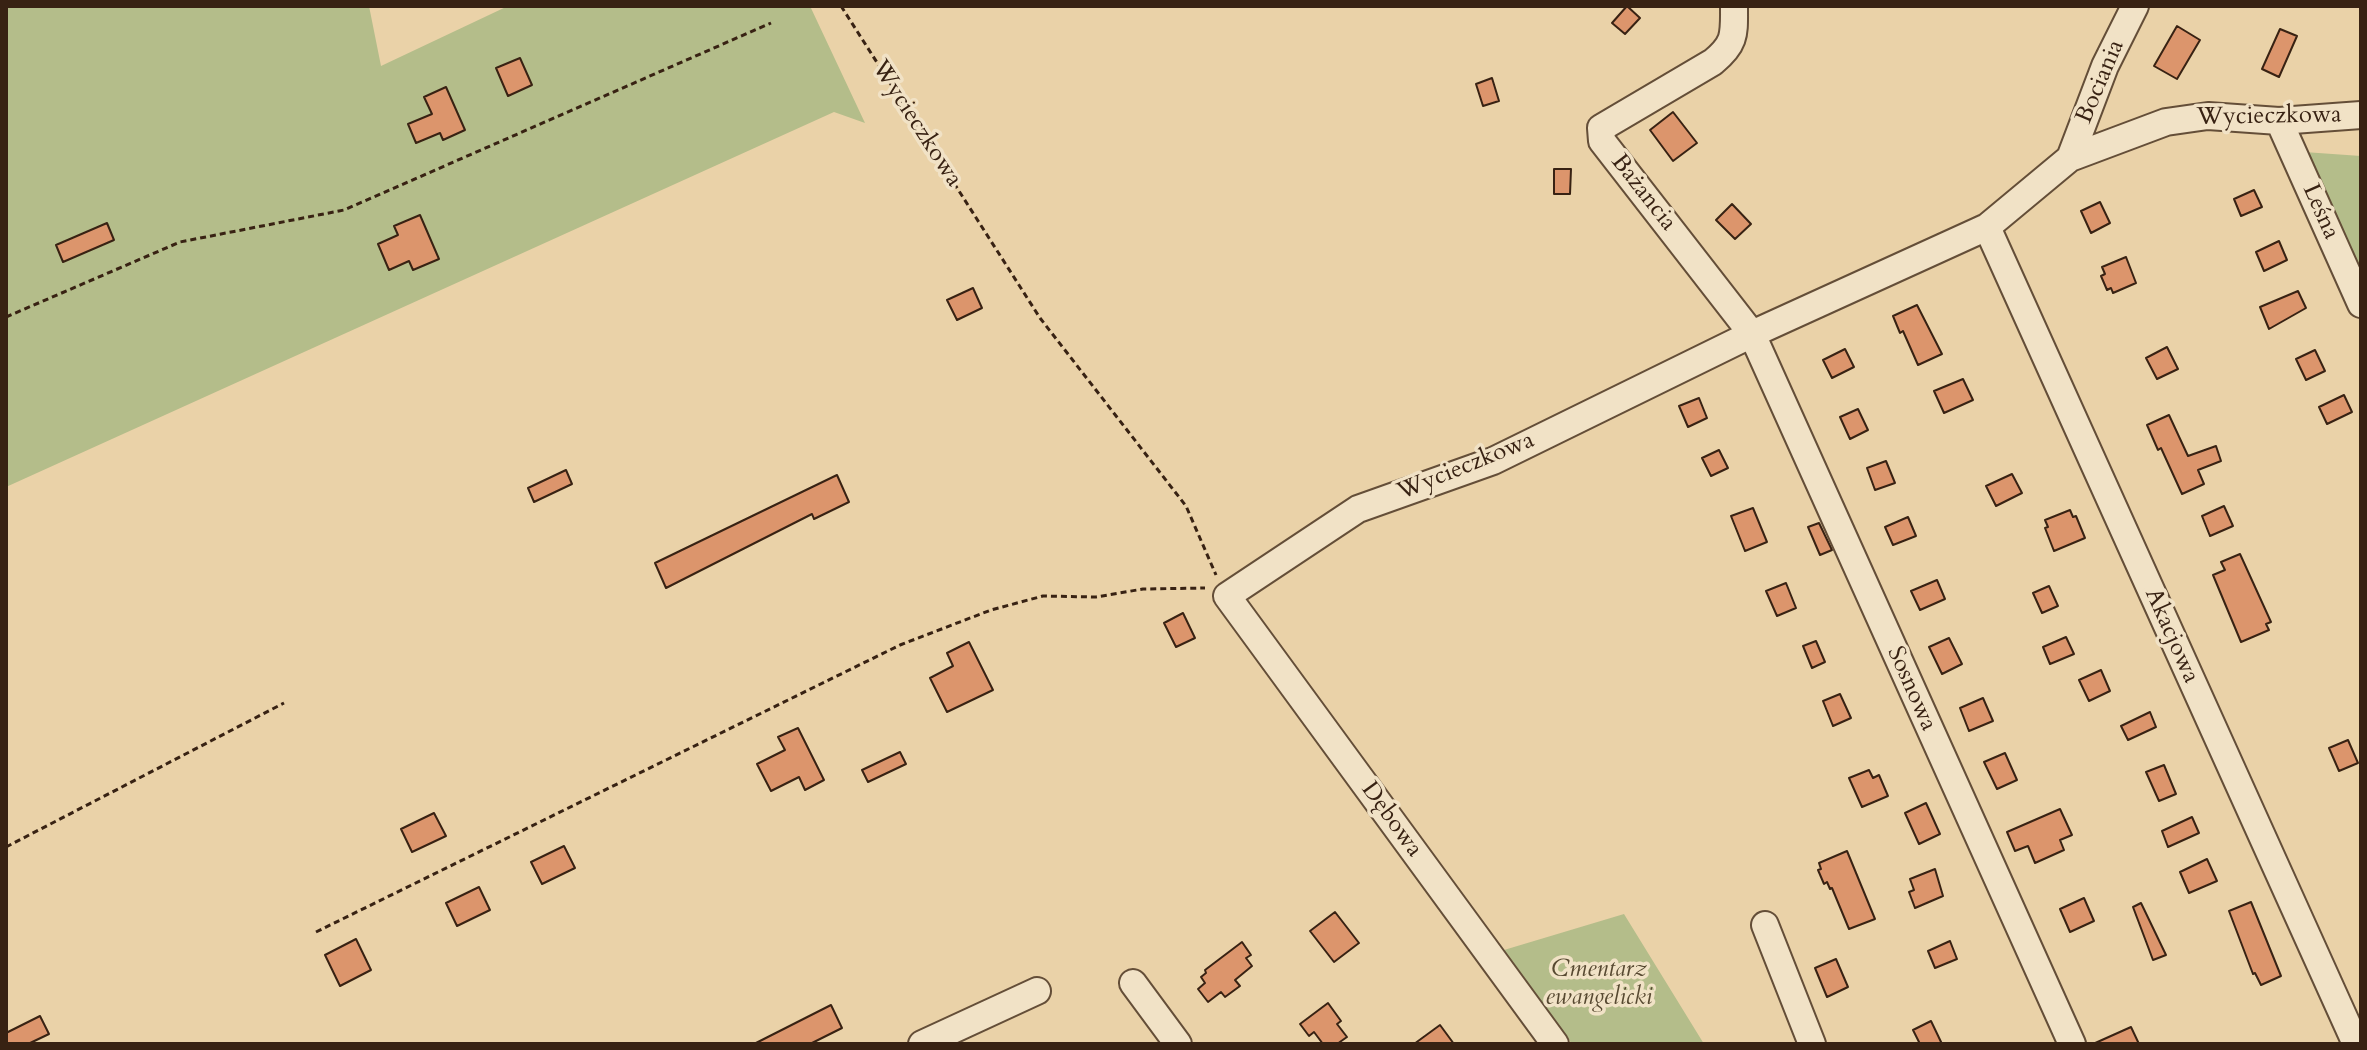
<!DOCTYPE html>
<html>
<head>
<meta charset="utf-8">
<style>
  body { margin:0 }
  #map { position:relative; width:2367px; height:1050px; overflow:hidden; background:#ead2a8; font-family:Cardo,serif }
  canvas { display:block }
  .frame { position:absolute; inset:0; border:8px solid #382213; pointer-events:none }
</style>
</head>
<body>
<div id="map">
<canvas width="2367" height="1050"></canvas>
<div class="frame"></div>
</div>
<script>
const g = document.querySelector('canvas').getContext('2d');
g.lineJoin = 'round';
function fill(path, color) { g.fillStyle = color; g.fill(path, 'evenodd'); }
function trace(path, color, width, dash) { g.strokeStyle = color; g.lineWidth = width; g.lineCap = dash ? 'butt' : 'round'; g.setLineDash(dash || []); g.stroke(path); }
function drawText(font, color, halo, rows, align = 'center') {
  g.font = font + ' Cardo,serif'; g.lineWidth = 7; g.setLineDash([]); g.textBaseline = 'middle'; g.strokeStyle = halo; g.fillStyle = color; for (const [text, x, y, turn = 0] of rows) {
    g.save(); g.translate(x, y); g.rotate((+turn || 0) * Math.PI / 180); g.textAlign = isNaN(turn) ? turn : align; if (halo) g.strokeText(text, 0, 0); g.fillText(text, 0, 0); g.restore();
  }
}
fill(new Path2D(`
  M 6,6 L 369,6 L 381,66 L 508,6 L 810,6 L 865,123 L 834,112 L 6,487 Z
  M 2304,152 L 2361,156 L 2361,282 Z
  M 1624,914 L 1704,1044 L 1572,1044 L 1504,950 Z`), '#b4bd8a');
const building = new Path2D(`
  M 1627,6 L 1640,18 L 1625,34 L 1612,23 Z
  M 2177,26 L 2200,40 L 2177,79 L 2154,66 Z
  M 2280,29 L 2297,36 L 2279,77 L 2262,69 Z
  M 520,58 L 532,85 L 508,96 L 496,68 Z
  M 1492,78 L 1499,101 L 1483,106 L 1476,84 Z
  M 446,87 L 465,130 L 443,140 L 440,133 L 416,143 L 408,124 L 432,114 L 424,97 Z
  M 1673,112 L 1697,143 L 1673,161 L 1650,130 Z
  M 1554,169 L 1571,169 L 1570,194 L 1554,194 Z
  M 2254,190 L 2262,207 L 2241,216 L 2234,199 Z
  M 2100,202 L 2110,223 L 2091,233 L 2081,211 Z
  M 1732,204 L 1751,224 L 1735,239 L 1716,220 Z
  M 420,215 L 439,259 L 413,270 L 409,261 L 389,270 L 378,244 L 398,235 L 394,226 Z
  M 107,223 L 114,240 L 63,262 L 56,245 Z
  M 2279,241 L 2287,260 L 2264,271 L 2256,252 Z
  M 2126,257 L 2136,283 L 2113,293 L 2111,288 L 2107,290 L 2101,276 L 2105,274 L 2102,267 Z
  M 973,288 L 982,308 L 957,320 L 947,300 Z
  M 2298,291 L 2306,308 L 2269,329 L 2260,307 Z
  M 1917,305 L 1942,354 L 1918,365 L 1903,331 L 1900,333 L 1893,316 Z
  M 2167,347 L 2178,369 L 2157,379 L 2146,358 Z
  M 1845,349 L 1854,367 L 1832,378 L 1823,360 Z
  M 2315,350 L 2325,371 L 2306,380 L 2296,359 Z
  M 1963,379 L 1973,400 L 1944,413 L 1934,391 Z
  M 2344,395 L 2352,412 L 2327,424 L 2319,407 Z
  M 1699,398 L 1707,418 L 1688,427 L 1679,406 Z
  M 1858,409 L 1868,430 L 1850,439 L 1840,417 Z
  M 2169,415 L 2188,456 L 2216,446 L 2221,461 L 2198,470 L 2204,484 L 2182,494 L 2161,448 L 2158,450 L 2147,425 Z
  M 1719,450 L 1728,468 L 1711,476 L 1702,458 Z
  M 1886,461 L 1895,483 L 1875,490 L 1867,468 Z
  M 566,470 L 572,484 L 534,502 L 528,488 Z
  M 2012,474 L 2022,493 L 1996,506 L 1986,486 Z
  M 837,475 L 849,502 L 814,519 L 812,514 L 666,588 L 655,563 Z
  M 2224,506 L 2233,526 L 2210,536 L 2202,516 Z
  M 1753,508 L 1767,542 L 1745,551 L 1731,516 Z
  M 2070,510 L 2073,517 L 2076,516 L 2085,538 L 2054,551 L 2045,528 L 2048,527 L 2045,520 Z
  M 1908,517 L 1916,536 L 1893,545 L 1885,527 Z
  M 1819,523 L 1832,550 L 1820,555 L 1808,527 Z
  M 2240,554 L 2271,622 L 2266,624 L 2269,630 L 2241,642 L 2213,575 L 2225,570 L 2221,562 Z
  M 1937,580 L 1945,599 L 1920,610 L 1911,591 Z
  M 1786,583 L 1796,608 L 1777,616 L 1766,591 Z
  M 2049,586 L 2058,606 L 2042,613 L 2033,593 Z
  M 1183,613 L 1195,638 L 1176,647 L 1164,623 Z
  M 2066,637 L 2074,654 L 2050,664 L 2043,647 Z
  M 1949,638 L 1962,664 L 1942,674 L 1929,647 Z
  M 1816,641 L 1825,662 L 1812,668 L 1803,646 Z
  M 969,642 L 993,690 L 947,712 L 930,678 L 953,666 L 947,653 Z
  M 2101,670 L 2110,691 L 2089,701 L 2079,680 Z
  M 1840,694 L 1851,718 L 1833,726 L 1823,701 Z
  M 1983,698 L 1993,721 L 1969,731 L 1960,708 Z
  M 2150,712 L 2156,727 L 2128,740 L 2121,726 Z
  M 798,728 L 824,780 L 805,790 L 799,777 L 771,791 L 757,764 L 785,750 L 778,737 Z
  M 2348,740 L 2358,763 L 2339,771 L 2329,748 Z
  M 900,752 L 906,764 L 868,782 L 862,770 Z
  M 2005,753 L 2017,780 L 1997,789 L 1984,762 Z
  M 2164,765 L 2176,794 L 2159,801 L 2146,772 Z
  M 1869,770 L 1873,778 L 1879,775 L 1888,796 L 1862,807 L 1849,778 Z
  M 1926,803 L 1940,834 L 1919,844 L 1905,813 Z
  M 2060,809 L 2072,835 L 2060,840 L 2064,850 L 2035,863 L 2028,846 L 2015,851 L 2007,832 Z
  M 434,813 L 446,836 L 412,852 L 401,829 Z
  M 2192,817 L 2199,833 L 2168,847 L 2162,831 Z
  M 564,846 L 575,868 L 542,884 L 531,862 Z
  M 1847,851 L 1875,919 L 1849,929 L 1832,888 L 1830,889 L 1827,882 L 1824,884 L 1818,870 L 1821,869 L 1819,863 Z
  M 2207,859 L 2217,881 L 2189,893 L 2180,872 Z
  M 1935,869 L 1943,896 L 1915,908 L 1909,892 L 1914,890 L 1910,879 Z
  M 479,887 L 490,910 L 457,926 L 446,903 Z
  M 2084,898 L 2094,921 L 2070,932 L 2060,909 Z
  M 2251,902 L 2281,976 L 2261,985 L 2255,973 L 2253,974 L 2229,911 Z
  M 2141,903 L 2166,955 L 2153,960 L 2133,907 Z
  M 1335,912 L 1359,943 L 1334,962 L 1310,931 Z
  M 356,939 L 371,970 L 340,986 L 325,955 Z
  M 1950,941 L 1957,959 L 1935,968 L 1928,951 Z
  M 1242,942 L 1251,955 L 1246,958 L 1252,966 L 1235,980 L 1240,986 L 1225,997 L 1221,992 L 1208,1002 L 1198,989 L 1205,983 L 1201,977 L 1206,973 L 1205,970 Z
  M 1836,959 L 1848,987 L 1827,997 L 1815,968 Z
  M 1328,1003 L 1341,1021 L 1337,1024 L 1347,1037 L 1337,1044 L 1323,1044 L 1314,1032 L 1309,1036 L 1300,1024 Z
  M 831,1005 L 842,1028 L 810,1044 L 754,1044 Z
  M 40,1016 L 49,1034 L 28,1044 L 6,1044 L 6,1033 Z
  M 1931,1021 L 1942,1044 L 1920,1044 L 1913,1030 Z
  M 1440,1025 L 1454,1044 L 1414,1044 Z
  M 2131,1027 L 2139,1044 L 2093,1044 Z`);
fill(building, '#dc956c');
trace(building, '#382213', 2);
const minor = new Path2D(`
  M 1734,6 C 1734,34 1736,43 1713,62 L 1601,128 L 1602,141 L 1752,334 L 2072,1044
  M 2279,121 L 2361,304
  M 2070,158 L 2105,66 L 2135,6
  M 1987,227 L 2356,1044
  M 1765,925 L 1812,1044
  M 1133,983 L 1178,1044
  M 922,1044 L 1037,991
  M 1555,1044 L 1227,596 L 1358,509 L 1493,461 L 1752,334 L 1987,227 L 2070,158 L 2166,122 L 2208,116 L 2279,121 L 2361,115`);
trace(minor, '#644e38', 30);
trace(new Path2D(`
  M 841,6 L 1040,318 L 1186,506 L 1216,575
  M 6,317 L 180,242 L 344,210 L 771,23
  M 6,847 L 284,703
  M 316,932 L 900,645 L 991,610 L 1043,596 L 1096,597 L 1143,589 L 1205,588`), '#382213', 3, [6, 4]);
trace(minor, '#f1e2c6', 26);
drawText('24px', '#382213', '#f1e2c6', [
  ["Bociania",2101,82,-67],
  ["Wycieczkowa",2269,117,-1],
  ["Wycieczkowa",916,124,57],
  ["Bażancia",1643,193,52],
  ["Leśna",2320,212,66],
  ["Wycieczkowa",1466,467,-22],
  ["Akacjowa",2171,636,66],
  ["Sosnowa",1911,689,66],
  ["Dębowa",1391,820,54]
]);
drawText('italic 24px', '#574931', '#f1e2c6', [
  ["Cmentarz",1599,970],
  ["ewangelicki",1599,998]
]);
</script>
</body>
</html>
